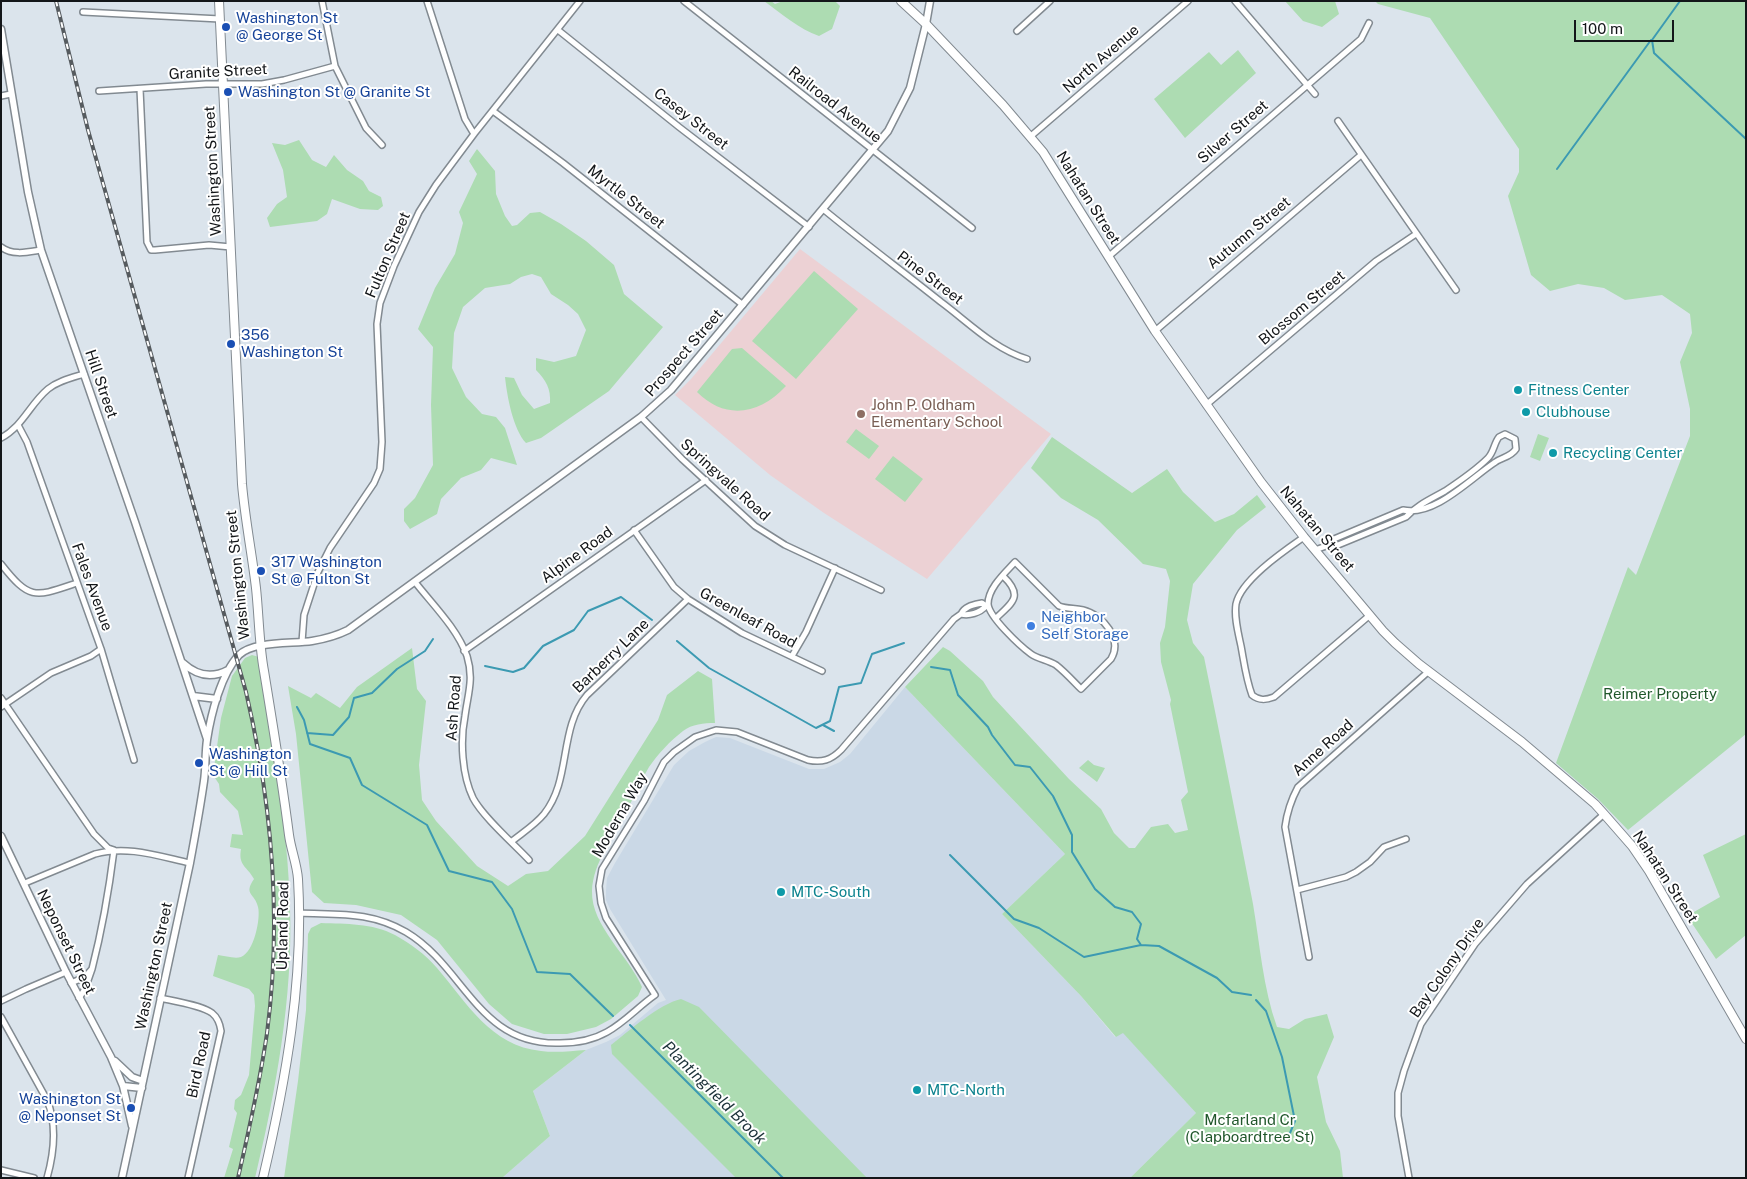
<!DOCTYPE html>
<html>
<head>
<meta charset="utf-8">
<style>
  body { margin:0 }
  #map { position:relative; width:1747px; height:1179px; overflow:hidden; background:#dbe4ec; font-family:"Public Sans",sans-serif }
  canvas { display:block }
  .frame { position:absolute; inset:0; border:2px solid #131619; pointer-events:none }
  .scale { position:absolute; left:1574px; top:20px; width:100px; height:22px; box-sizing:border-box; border:2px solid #131619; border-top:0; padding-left:6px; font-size:15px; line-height:18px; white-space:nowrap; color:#131619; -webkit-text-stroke:4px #fff; paint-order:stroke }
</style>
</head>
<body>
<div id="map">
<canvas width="1747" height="1179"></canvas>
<div class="frame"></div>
<div class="scale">100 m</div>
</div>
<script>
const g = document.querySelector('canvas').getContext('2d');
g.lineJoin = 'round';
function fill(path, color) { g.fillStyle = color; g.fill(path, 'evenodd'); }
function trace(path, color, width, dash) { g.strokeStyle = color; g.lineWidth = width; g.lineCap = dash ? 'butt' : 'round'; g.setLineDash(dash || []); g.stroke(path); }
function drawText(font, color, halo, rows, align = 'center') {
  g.font = font + ' "Public Sans",sans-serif'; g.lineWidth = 4; g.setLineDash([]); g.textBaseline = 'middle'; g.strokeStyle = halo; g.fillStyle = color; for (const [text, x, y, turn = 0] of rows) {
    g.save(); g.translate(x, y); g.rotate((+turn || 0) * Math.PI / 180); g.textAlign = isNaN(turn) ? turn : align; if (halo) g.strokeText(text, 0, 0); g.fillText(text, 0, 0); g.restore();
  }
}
fill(new Path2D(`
  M 905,687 L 1065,854 L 1002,914 L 1081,996 L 1115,1037 L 1123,1032 L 1196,1113 L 1130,1178 L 502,1178 L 550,1136 L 533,1091 L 586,1050 L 606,1042 L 620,1035 L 658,1003 L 666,1000 L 610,909 L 606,900 L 606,890 L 607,878 L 615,863 L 674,765 L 689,751 L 705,742 L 716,737 L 730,738 L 809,769 L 824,769 L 840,762 L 850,754 Z`), '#cad8e6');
fill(new Path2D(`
  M 800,249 L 1051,434 L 927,579 L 824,513 L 770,475 L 675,395 L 691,379 Z`), '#ecd1d4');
fill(new Path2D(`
  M 764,1 L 771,1 L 775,4 L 783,1 L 835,1 L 840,6 L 832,29 L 819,36 C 799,29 782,14 764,1 Z
  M 1285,1 L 1335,1 L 1339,14 L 1322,27 L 1303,21 Z
  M 1375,1 L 1746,1 L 1746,734 L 1628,830 L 1598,799 L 1556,763 L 1628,567 L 1636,575 L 1690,436 L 1690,409 L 1680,362 L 1692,333 L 1690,314 L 1662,295 L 1625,300 L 1604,288 L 1578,284 L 1550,291 L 1531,275 L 1508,196 L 1519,172 L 1519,149 L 1430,18 L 1378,4 Z
  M 1238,50 L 1256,73 L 1185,138 L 1154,99 L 1209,52 L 1221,65 Z
  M 299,140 L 312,160 L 326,167 L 334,155 L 347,170 L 363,181 L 369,191 L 381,197 L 383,206 L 378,210 L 360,209 L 332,199 L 327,214 L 317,221 L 270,227 L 267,218 L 277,204 L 287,197 L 283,170 L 272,143 L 285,145 Z
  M 477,149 L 495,171 L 496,194 L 505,216 L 512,226 L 517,225 L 530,213 L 540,212 L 561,224 L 586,241 L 614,265 L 624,294 L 663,327 L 609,391 L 541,438 L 526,443 C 513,429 507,396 505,377 L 514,378 L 522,395 L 534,409 L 550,403 C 551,389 546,380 536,370 L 536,358 L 554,362 L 576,356 L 586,330 L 578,314 L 568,305 L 551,294 L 541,277 L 532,274 L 521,277 L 510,284 L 485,288 L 463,307 L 454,333 L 452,368 L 466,397 L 482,414 L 496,417 L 505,428 L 517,465 L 491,458 L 481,470 L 461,478 L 441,499 L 437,514 L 410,529 L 404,521 L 404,509 L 415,498 L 433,465 L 431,405 L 433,347 L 418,329 L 435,288 L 455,254 L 463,223 L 459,212 L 477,174 L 469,161 Z
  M 814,271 L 858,309 L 796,379 L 752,341 Z
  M 742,348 L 786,386 C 760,414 726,421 697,392 L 732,349 Z
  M 856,429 L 879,446 L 869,459 L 846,442 Z
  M 1538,434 L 1549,438 L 1540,461 L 1530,457 Z
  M 1052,437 L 1132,493 L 1167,469 L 1183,492 L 1215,522 L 1234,514 L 1257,495 L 1266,507 L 1237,530 L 1193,584 L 1187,620 L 1193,643 L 1204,657 C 1221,740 1237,822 1253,904 C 1260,945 1263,988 1277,1027 L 1289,1029 L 1305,1019 L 1327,1014 L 1334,1037 L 1317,1077 L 1326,1122 L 1340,1151 L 1343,1178 L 1130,1178 L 1196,1113 L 1123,1033 L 1116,1037 L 1081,996 L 1002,914 L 1065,854 L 905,687 L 943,647 L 950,651 L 983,681 L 993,697 L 1069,779 L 1101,809 L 1114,833 L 1129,848 L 1135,848 L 1151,827 L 1168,824 L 1175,833 L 1188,830 L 1181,800 L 1188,792 L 1170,704 L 1171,700 L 1161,662 L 1160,643 L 1165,627 L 1170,581 L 1166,569 L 1143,564 L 1098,520 L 1061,498 L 1031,468 Z
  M 893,456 L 923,479 L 905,502 L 875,479 Z
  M 412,648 L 417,689 L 426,701 L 419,765 L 422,800 L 436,821 L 477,866 L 508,886 L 526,874 L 548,871 L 585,836 L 658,720 L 667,695 L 698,671 L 712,679 L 715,723 C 704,723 692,724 683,731 C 670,741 658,754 649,767 C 640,782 633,799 625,814 C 613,838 593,863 592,891 C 591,926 629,956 642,987 L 638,996 L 611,1019 L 596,1027 L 567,1034 L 544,1034 L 512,1024 L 489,1004 L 437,940 L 401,915 L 356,905 L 324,903 L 312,892 L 296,734 L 288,686 L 311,698 L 316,693 L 340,708 L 357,687 Z
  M 252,655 L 259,657 L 259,667 C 273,747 288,827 290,908 C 293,997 276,1091 255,1178 L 224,1178 L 233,1149 L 229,1147 L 237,1113 L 234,1109 L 235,1100 L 241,1095 L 249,1075 L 255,1006 L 254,995 L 249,989 L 213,976 L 218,955 C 225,956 235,959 241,957 C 254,952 261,918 258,907 C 255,893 243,895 254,879 C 247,866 238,866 241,849 L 230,847 L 232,834 L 243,835 L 238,811 L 220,792 L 219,784 L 215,778 L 214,768 L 221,718 L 232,676 L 245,658 Z
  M 1088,760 L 1094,765 L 1105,768 L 1097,782 L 1079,768 Z
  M 1746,834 L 1746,935 L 1716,959 L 1687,916 L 1720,897 L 1703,855 Z
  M 321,923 C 346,924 372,923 395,935 C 411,944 425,954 437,968 C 466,1002 491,1046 541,1051 C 556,1053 571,1051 586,1050 L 533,1091 L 550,1136 L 502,1178 L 284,1178 L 298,1081 L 306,1010 L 308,934 L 311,928 Z
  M 681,999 L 699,1007 L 867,1178 L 736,1178 L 612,1054 L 611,1045 C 629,1031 659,1004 681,999 Z`), '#addcb2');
trace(new Path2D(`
  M 1680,1 L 1652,40 L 1654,53 L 1746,139
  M 1557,169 L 1651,40
  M 677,641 L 709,668 L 816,728 L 830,721 L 839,687 L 861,683 L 872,654 L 904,643
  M 485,666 L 513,672 L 524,668 L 543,646 L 574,630 L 588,611 L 621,597 L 652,620
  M 931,667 L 950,670 L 958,695 L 988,727 L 992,735 L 1015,765 L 1030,767 L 1053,796 L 1072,835 L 1072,852 L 1095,889 L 1115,907 L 1132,912 L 1141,924 L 1137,939 L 1141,945 L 1159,946 L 1217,978 L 1232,992 L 1251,995
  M 297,707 L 304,720 L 310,744 L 350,758 L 362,785 L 427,825 L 449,871 L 492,882 L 512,909 L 537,972 L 570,974 L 613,1016
  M 823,725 L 834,731
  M 307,733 L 333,735 L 349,717 L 354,698 L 372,693 L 397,669 L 425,651 L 433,639
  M 950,855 L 1014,919 L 1039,928 L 1084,957 L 1141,945
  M 1256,1000 L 1266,1011 L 1282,1057 L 1295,1121 L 1290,1133
  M 630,1025 L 783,1178`), '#3c9ab2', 2);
const minor = new Path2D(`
  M 322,1 L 335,66 L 366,128 L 382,145
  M 427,1 L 465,119 L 474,134
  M 684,1 L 972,228
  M 1235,1 L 1315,94
  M 83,12 L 220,19
  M 558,30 L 679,127 L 809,227
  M 1017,31 L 1050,1
  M 140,89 L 147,242 L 151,250 L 155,250 L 209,245 L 231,247
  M 99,91 L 206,84 L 262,84 L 284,80 L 335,66
  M 1,96 L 11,94
  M 493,111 L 563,163 L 743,305
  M 1338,121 L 1456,290
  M 1031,136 L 1188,1
  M 823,209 C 862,241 902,271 941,302 C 968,322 994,349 1027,359
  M 1,247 C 13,256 28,252 41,250
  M 1108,257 L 1361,39 L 1369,23
  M 1155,331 L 1361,155
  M 1206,405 L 1376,261 L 1416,234
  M 641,417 L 682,459 L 755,526 L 785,545 L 881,590
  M 18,425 L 27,442 L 101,649 L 134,760
  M 1,438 C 23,426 30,404 48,389 C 58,381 71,378 84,374
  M 634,530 L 674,587 L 688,599 L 742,633 L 822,671
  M 1304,537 C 1284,551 1241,580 1236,604 C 1234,617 1238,632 1241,646 C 1244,662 1246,679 1252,695 C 1259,701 1266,700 1274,697 L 1370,615
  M 1315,550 L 1329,545 L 1338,545 L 1406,517 C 1417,505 1431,499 1445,491 C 1460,481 1475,471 1488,458 C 1494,452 1494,443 1499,437 L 1505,434 L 1515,439 L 1516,449 C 1510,458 1501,457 1494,463 C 1470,479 1434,517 1403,510 L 1334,539 L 1329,545
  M 1015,562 L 1059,606 C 1067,609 1075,608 1083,610 C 1103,615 1123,639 1111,659 L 1081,689 C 1073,681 1065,672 1056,665 C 1048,660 1038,659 1031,654 C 1020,646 989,617 988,604 C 988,588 1005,573 1015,562 Z
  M 1,564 C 30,601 35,597 77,583
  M 415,582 C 432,604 457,628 467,656 C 474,679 468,693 465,716 C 460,741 462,775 473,798 C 483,817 514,844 529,860
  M 986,606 L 982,603 C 973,605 965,606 961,614 C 969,616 980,613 986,606 L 988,605
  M 996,618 C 1014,602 1023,595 1003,576
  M 302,642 L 304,615 L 318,572 L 330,548 L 374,483 L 380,469 L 382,442 L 377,324 L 380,303 L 394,266 L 419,212 L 436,185 L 474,134 L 580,1
  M 464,651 L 706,480
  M 792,656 L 806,632 L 835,568
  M 1,698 L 94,834 L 108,848 L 114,850 C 109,890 102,930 92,969
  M 1,707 L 51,673 L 91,656 L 101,649
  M 511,842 C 522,833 535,825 544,814 C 572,779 558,729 587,695 L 688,599
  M 25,883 L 95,854 C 127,845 158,856 190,863
  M 1297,890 L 1346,877 L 1356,872 L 1370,862 L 1384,847 L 1406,839
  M 299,913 C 338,915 370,911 406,932 C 465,967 478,1046 560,1043 C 576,1043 593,1040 607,1032 C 625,1022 639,1006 655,995 L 606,918 L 601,903 L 599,886 L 602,869 L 607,861 L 644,801 L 664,762 L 674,752 L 695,737 L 716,730 L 737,732 L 808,760 C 822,763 831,760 841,750 L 954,619 L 961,614
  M 1309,957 L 1285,827 C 1287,812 1291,800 1298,787 L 1429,671
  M 71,983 L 85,977 L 92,969 L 85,989 L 79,998
  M 160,998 C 174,1001 201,1005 212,1013 C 217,1017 220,1024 221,1031 L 188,1178
  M 1,1001 L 26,989 L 66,972
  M 1,1017 L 47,1100 C 57,1124 54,1153 47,1178
  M 1,1170 L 34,1178
  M 1409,1178 L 1398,1116 L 1398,1093 L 1404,1071 L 1421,1024 L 1475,944 L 1527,884 L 1604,814`);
const tertiary = new Path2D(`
  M 1,29 L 28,192 L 41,250 L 135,522 L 207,739
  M 183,663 C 196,675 211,679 228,670
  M 193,696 L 217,699
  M 1,836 L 66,972 L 111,1057 L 123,1086 L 132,1126
  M 115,1061 L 132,1077 L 143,1081
  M 123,1086 L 142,1088
  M 122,1178 C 145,1073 168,968 190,863 C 195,836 200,809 204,781 C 206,767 205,753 207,740 C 211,714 221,674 239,655 C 253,641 292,644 312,641 C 324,639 336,636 348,630 L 641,417 L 671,390 L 888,131 L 910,88 L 926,24 L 930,1`);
const secondary = new Path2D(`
  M 219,1 L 242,484 C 245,519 252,554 256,588 C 259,616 259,644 264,671 C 273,726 282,780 289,835 C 291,850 297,864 298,879 C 304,980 286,1080 263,1178
  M 901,1 L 926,24 L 1003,105 L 1043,152 L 1155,331 L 1261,482 L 1304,537 L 1383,631 L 1395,643 L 1419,664 L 1522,742 L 1595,804 L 1604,814 L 1632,846 L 1649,871 L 1746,1039`);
trace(minor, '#828a91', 8);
trace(tertiary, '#828a91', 9);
trace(secondary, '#828a91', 10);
trace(minor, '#fff', 5);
trace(tertiary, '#fff', 6);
trace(secondary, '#fff', 8);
const rail = new Path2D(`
  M 56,1 L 88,130 L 246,692 C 272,804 282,919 267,1033 C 260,1082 249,1130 238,1178`);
trace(rail, '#565b5f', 4);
trace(rail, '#fff', 2, [5.5]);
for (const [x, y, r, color] of [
  [226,27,5,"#1a4fb4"],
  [228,92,5,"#1a4fb4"],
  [231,344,5,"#1a4fb4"],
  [1518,390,5,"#0f9aa8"],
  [1526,412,5,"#0f9aa8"],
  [861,414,5,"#8d6e63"],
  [1553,453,5,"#0f9aa8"],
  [261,571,5,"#1a4fb4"],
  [1031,626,5,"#3f7fe0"],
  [199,763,5,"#1a4fb4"],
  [781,892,5,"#0f9aa8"],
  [917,1090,5,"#0f9aa8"],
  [131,1108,5,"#1a4fb4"]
]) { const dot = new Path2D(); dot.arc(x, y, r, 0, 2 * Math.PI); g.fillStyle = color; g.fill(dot); trace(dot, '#fff', 2); }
drawText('15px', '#164399', '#fff', [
  ["Washington St",236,18],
  ["@ George St",236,35],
  ["Washington St @ Granite St",238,92],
  ["356",241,335],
  ["Washington St",241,352],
  ["317 Washington",271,562],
  ["St @ Fulton St",271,579],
  ["Washington",209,754],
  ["St @ Hill St",209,771],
  ["Washington St",121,1099,"right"],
  ["@ Neponset St",121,1116,"right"]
], 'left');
drawText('15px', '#131619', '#fff', [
  ["North Avenue",1101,59,-41],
  ["Granite Street",218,72,-3],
  ["Railroad Avenue",835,105,38],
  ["Casey Street",691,119,38],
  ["Silver Street",1233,132,-41],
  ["Washington Street",213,171,-93],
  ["Myrtle Street",626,197,38],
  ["Nahatan Street",1088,198,58],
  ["Autumn Street",1249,233,-40],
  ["Fulton Street",388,255,-67],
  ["Pine Street",930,278,37],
  ["Blossom Street",1302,308,-40],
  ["Prospect Street",684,353,-49],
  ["Hill Street",101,384,71],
  ["Springvale Road",725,480,42],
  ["Nahatan Street",1317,529,50],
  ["Alpine Road",577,555,-36],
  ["Washington Street",238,575,-96],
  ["Fales Avenue",92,587,70],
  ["Greenleaf Road",748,618,29],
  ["Barberry Lane",611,656,-44],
  ["Ash Road",454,708,-86],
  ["Anne Road",1323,748,-42],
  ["Moderna Way",620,815,-60],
  ["Nahatan Street",1665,877,57],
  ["Upland Road",283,926,-89],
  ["Neponset Street",66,942,64],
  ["Washington Street",154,966,-78],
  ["Bay Colony Drive",1447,968,-55],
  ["Bird Road",199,1065,-78]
]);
drawText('15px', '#0d838f', '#fff', [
  ["Fitness Center",1528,390],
  ["Clubhouse",1536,412],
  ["Recycling Center",1563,453],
  ["MTC-South",791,892],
  ["MTC-North",927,1090]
], 'left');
drawText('15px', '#785e54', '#fff', [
  ["John P. Oldham",871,405],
  ["Elementary School",871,422]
], 'left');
drawText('15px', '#366cbe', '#fff', [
  ["Neighbor",1041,617],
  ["Self Storage",1041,634]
], 'left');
drawText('15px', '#20572b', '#fff', [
  ["Reimer Property",1660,694],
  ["Mcfarland Cr",1250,1120],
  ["(Clapboardtree St)",1250,1137]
]);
drawText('italic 16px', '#1c3239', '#fff', [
  ["Plantingfield Brook",714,1093,45]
]);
</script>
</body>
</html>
